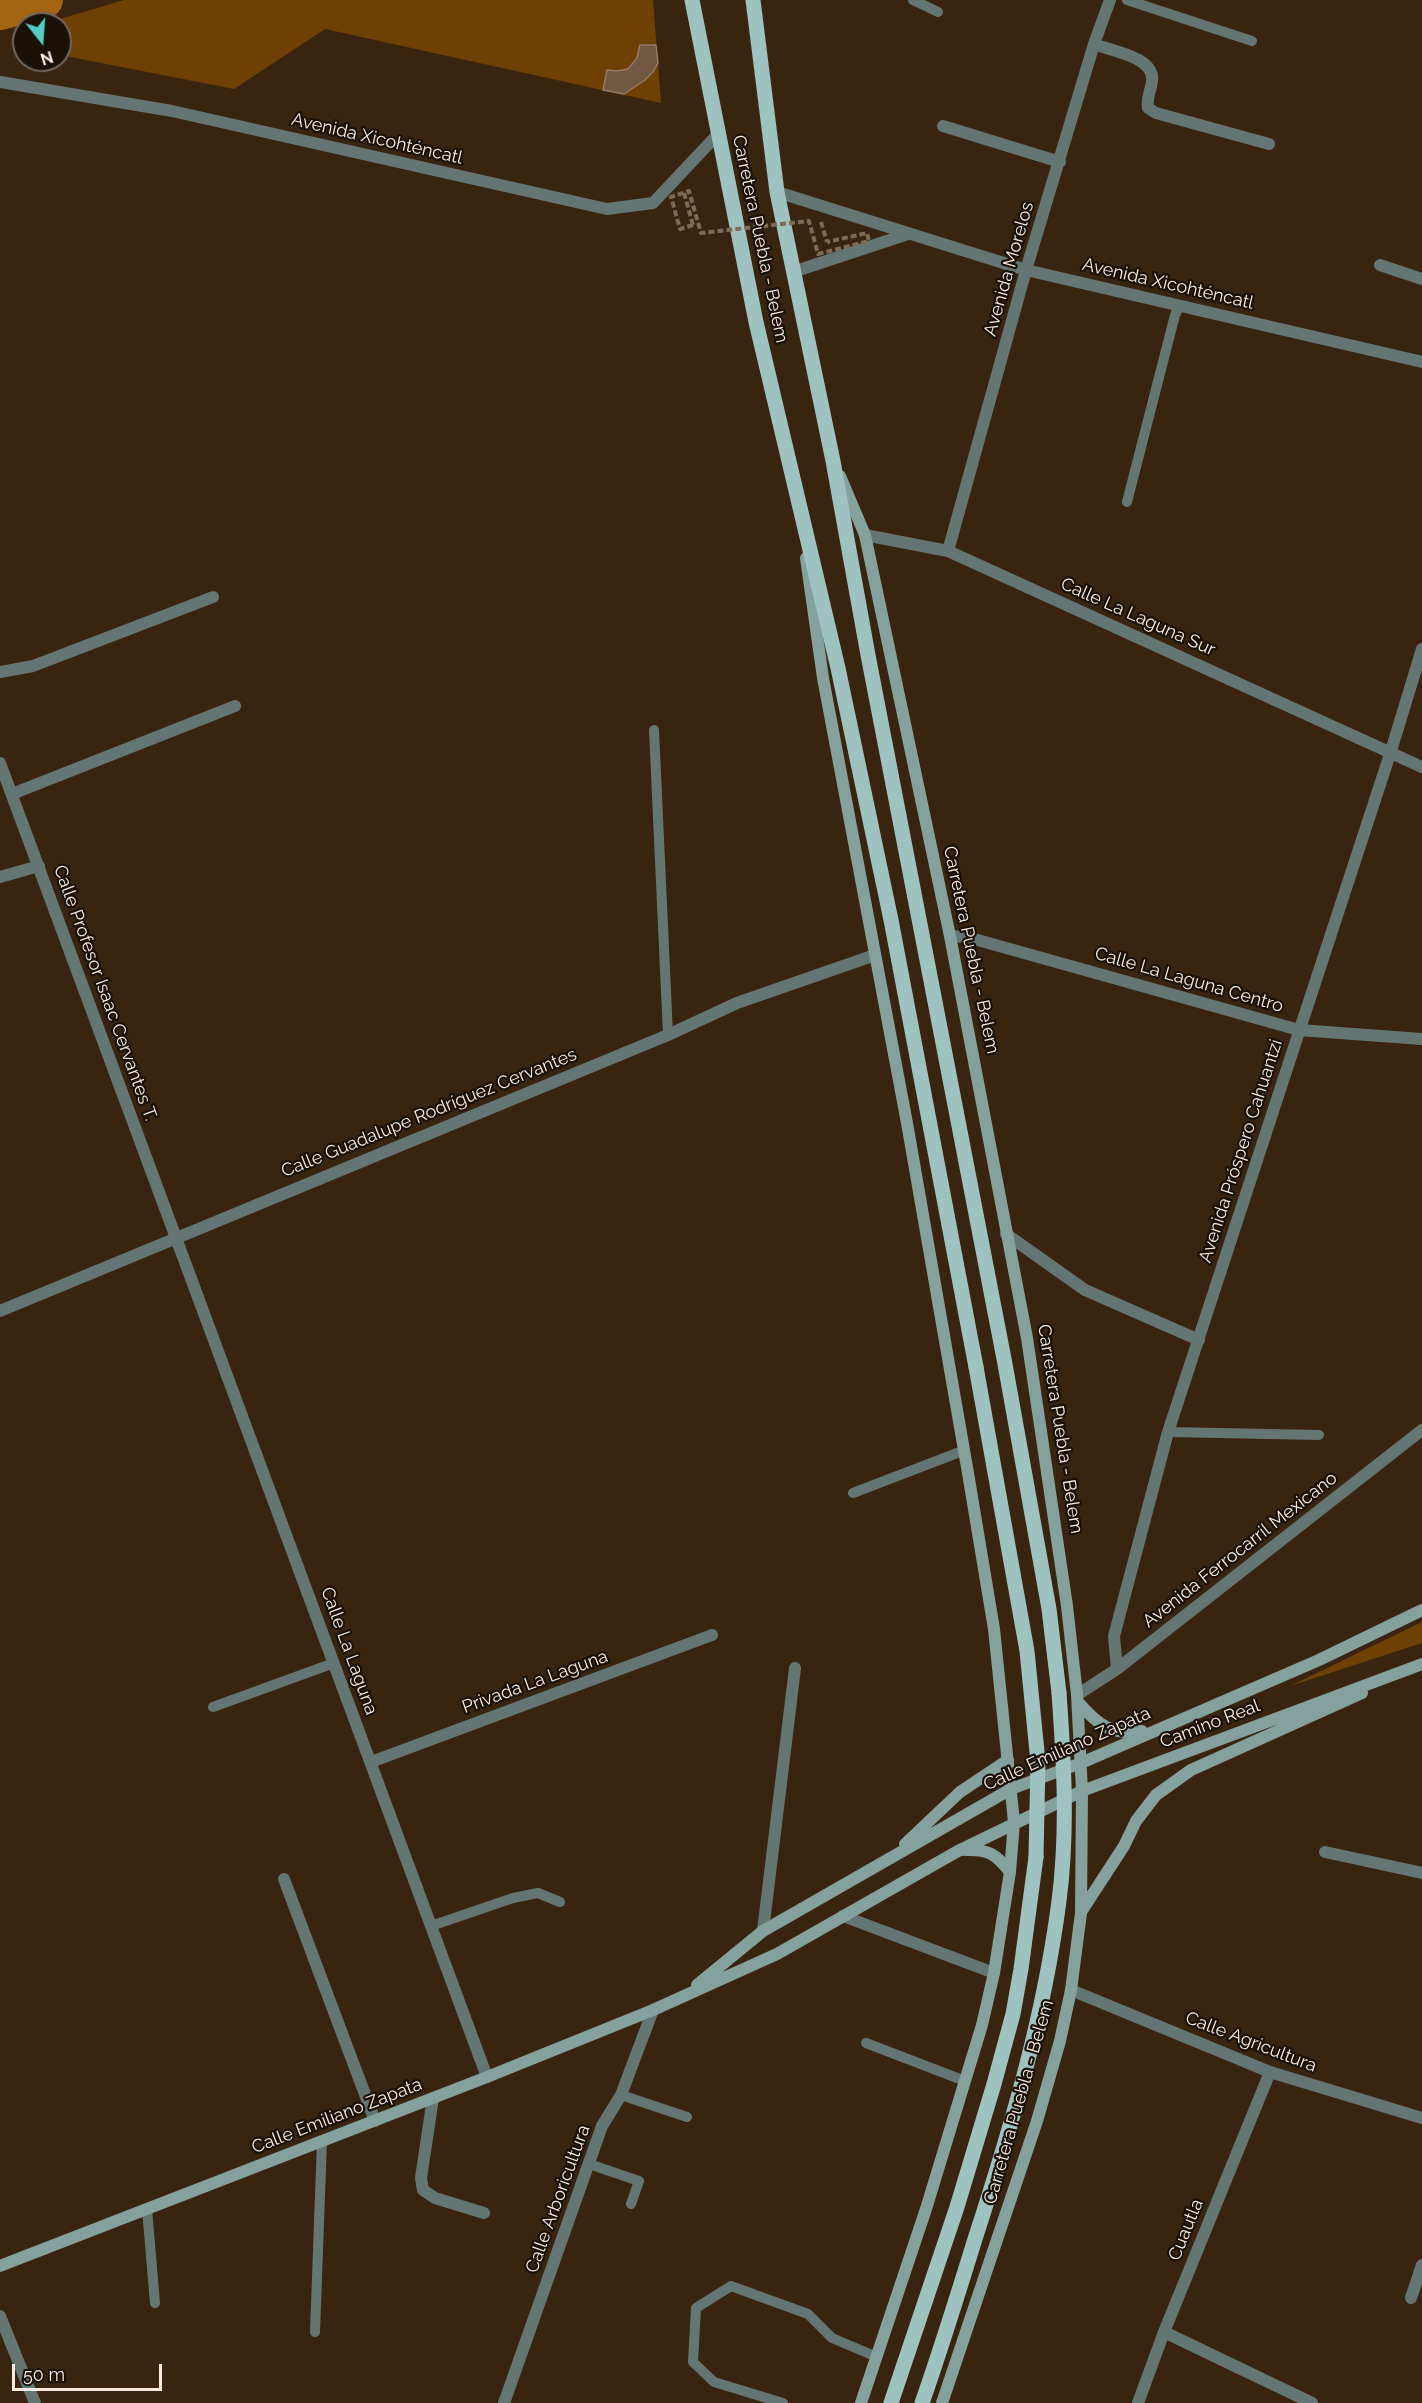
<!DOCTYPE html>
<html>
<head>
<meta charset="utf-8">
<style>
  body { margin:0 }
  #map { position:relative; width:1422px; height:2403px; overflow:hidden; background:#39250f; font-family:Raleway,sans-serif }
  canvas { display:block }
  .north { position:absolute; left:12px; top:12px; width:60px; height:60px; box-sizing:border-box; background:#191007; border:2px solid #72675d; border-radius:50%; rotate:163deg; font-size:16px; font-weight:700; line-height:24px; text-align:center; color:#f8eade }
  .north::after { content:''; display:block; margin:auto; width:21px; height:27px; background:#54cdc7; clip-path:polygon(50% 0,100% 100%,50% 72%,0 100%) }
  .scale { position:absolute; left:12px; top:2364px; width:150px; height:27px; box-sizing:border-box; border:3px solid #f8eade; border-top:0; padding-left:8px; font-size:18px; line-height:21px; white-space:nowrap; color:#f8eade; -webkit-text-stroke:4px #191007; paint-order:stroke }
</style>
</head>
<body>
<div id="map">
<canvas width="1422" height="2403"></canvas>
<div class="north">N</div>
<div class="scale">50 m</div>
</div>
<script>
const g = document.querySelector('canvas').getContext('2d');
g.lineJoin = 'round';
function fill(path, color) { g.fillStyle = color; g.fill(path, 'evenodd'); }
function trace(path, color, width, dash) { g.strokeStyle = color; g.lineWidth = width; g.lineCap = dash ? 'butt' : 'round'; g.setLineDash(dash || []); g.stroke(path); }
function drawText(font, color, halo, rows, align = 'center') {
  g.font = font + ' Raleway,sans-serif'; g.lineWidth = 4.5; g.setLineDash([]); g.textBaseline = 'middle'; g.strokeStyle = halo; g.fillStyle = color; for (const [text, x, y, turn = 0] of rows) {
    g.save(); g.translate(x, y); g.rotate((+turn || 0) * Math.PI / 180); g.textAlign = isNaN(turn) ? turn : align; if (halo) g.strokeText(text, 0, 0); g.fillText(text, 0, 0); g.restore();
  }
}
fill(new Path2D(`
  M 124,0 L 653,0 L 661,103 L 325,29 L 234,89 L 60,55 L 60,24 L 43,24 Z
  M 1422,1622 L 1422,1643 L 1290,1686 Z`), '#6e4103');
trace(new Path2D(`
  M 0,12 L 45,0`), '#a36413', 36);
const building = new Path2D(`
  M 640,45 L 656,45 L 658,63 L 653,72 L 645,80 L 624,94 L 603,90 L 607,70 L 617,71 L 628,69 L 637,58 Z`);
fill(building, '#705842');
trace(building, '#947b64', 1.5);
trace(new Path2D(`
  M 684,193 L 693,225
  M 821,222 L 827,242`), '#7d6b58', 4, [6, 3]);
trace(new Path2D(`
  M 913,0 L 938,12
  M 1127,0 L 1252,41
  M 1127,502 L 1175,315 L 1180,305
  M 654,730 L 668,1035
  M 1168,1432 L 1319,1435
  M 853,1493 L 965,1450
  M 213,1707 L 334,1663
  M 431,1926 L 513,1898 L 538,1893 L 560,1902
  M 866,2043 L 965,2081
  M 621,2095 L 687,2117
  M 589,2164 L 639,2181 L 631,2204
  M 147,2209 L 155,2303
  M 315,2332 L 322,2141
  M 783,2403 L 714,2382 L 693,2362 L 696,2308 L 731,2286 L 808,2314 L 832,2338 L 877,2357`), '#647674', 10);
trace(new Path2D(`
  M 1094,44 C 1112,51 1155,57 1152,81 C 1151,92 1146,97 1148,108 L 1156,113 L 1269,144
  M 0,82 L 172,111 L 607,209 L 653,203 L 718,134
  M 943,126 L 1060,162
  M 777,192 L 1026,270 L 1422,362
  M 1380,265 L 1422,279
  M 793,272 L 908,234
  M 865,535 L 948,551 L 1422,767
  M 948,551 L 1026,270 L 1094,44 L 1110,0
  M 0,672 L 33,666 L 213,597
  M 0,763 L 487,2077
  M 12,794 L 235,706
  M 0,877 L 39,866
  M 950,936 L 967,937 L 1299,1030 L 1422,1039
  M 1006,1234 L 1085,1290 L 1199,1340
  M 0,1311 L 668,1035 L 737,1003 L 875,955
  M 1117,1669 L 1114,1636 L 1168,1432 L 1391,751 L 1422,649
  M 1077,1695 L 1117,1669 L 1422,1430
  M 371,1762 L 712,1635
  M 1325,1852 L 1422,1873
  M 284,1879 L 375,2121
  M 843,1916 L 994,1973
  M 763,1931 L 795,1668
  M 1071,1990 L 1270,2072 L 1422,2118
  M 433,2098 L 421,2178 L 423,2190 L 435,2198 L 484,2213
  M 1411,2298 L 1422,2265
  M 0,2316 L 35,2403
  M 1164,2332 L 1312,2403
  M 504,2403 L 602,2126 L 621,2095 L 653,2010
  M 1138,2403 L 1164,2332 L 1270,2072`), '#647674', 12);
trace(new Path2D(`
  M 840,476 L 865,535 L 950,936 L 1027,1338 L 1067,1606 L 1077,1695 L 1082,1791 L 1081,1913 L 1071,1990 L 1060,2041 L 1037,2121 L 942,2403
  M 806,558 L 823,678 L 907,1123 L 968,1473 L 994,1629 L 1014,1822 L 1010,1872 L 994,1973 L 982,2025 L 926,2209 L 861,2403
  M 1078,1702 C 1097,1724 1111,1736 1142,1731
  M 905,1844 L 960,1792 L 1008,1760
  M 965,1850 C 988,1849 996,1854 1010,1872
  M 1081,1912 L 1124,1846 L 1136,1821 L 1156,1795 L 1191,1770 L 1362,1693
  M 697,1985 L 763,1931 L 1011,1789 L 1081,1763 L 1319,1660 L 1422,1610
  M 0,2266 L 487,2077 L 653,2010 L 777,1954 L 958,1851 L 1082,1791 L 1422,1664`), '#85a19e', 12);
trace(new Path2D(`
  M 692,0 L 756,322 L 838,668 L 891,920 L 976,1367
  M 753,0 L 777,192 L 833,461 L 868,655 L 1005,1364 L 1049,1609 L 1059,1693
  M 891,2403 L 957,2207 L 994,2084 L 1013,2014 L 1021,1969 L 1036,1857`), '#9ec2bf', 15);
trace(new Path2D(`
  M 693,225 L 680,229 L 671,197 L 689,191 L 701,233 L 809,221 L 818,254 L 869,241 L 867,233 L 827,242`), '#7d6b58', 4, [6, 3]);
trace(new Path2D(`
  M 976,1367 L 1027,1651 L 1038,1762 L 1036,1857
  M 922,2403 C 941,2349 958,2294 975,2239 C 1011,2128 1044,2017 1059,1901 C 1068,1832 1064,1762 1059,1693`), '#9ec2bf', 15);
drawText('18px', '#f8eade', '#191007', [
  ["Avenida Xicohténcatl",377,139,13],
  ["Carretera Puebla - Belem",760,239,78],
  ["Avenida Morelos",1009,269,-74],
  ["Avenida Xicohténcatl",1168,284,13],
  ["Calle La Laguna Sur",1138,617,24],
  ["Carretera Puebla - Belem",971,950,78],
  ["Calle La Laguna Centro",1189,980,16],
  ["Calle Profesor Isaac Cervantes T.",105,993,70],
  ["Calle Guadalupe Rodríguez Cervantes",429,1113,-22],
  ["Avenida Próspero Cahuantzi",1241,1151,-72],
  ["Carretera Puebla - Belem",1060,1429,81],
  ["Avenida Ferrocarril Mexicano",1240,1550,-38],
  ["Calle La Laguna",349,1651,70],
  ["Privada La Laguna",535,1682,-20],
  ["Camino Real",1210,1724,-21],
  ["Calle Emiliano Zapata",1067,1749,-24],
  ["Calle Agricultura",1251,2042,21],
  ["Carretera Puebla - Belem",1019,2102,-74],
  ["Calle Emiliano Zapata",337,2116,-21],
  ["Calle Arboricultura",558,2199,-70],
  ["Cuautla",1186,2230,-68]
]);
</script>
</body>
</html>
